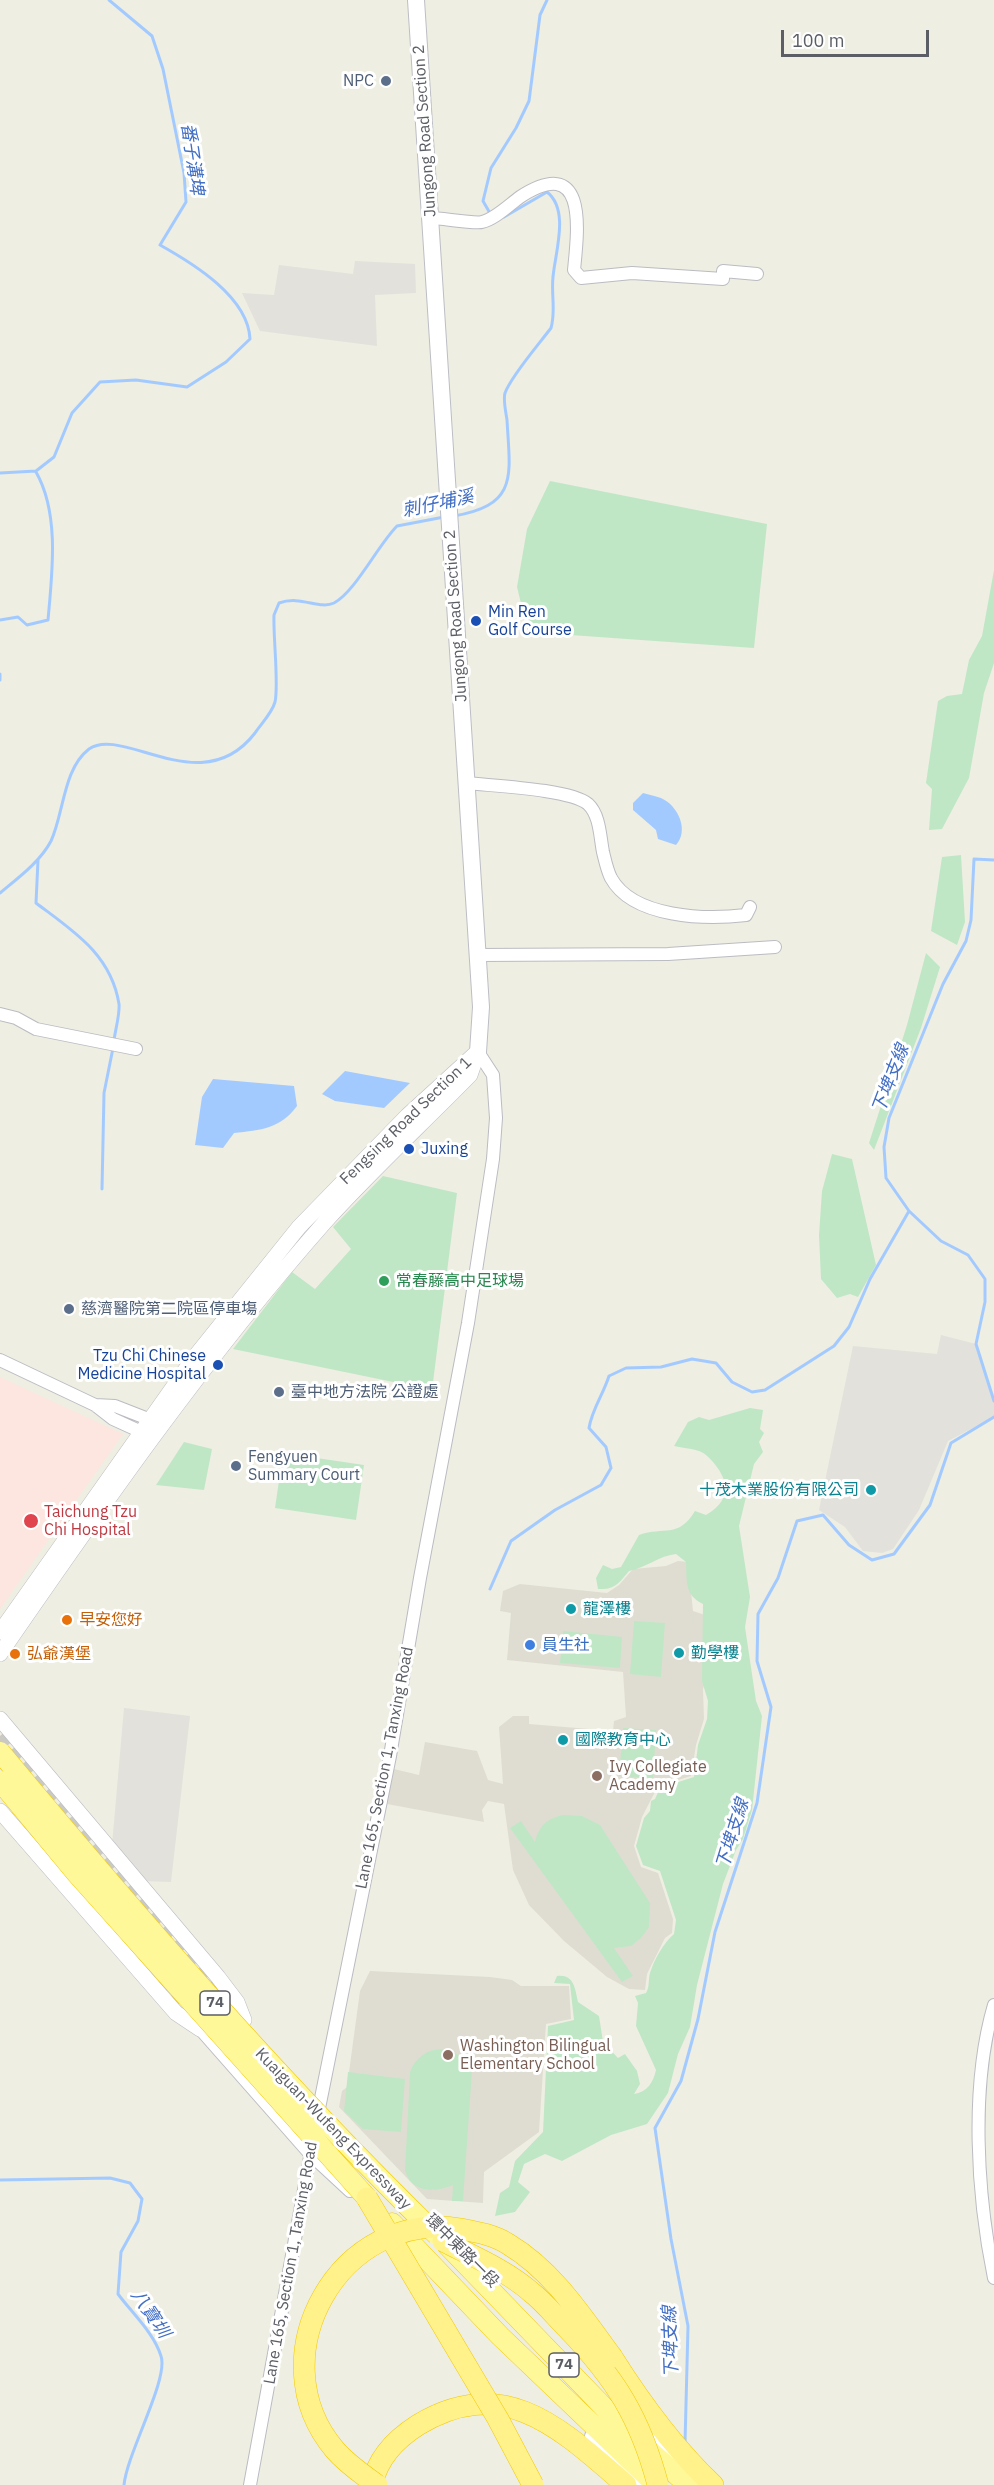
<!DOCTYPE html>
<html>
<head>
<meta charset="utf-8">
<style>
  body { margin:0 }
  #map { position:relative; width:994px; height:2485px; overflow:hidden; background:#efeee3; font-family:"IBM Plex Sans",sans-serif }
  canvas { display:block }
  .scale { position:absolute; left:781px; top:30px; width:148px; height:27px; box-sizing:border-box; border:3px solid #5b5e64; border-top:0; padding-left:8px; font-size:18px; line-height:21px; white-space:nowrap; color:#5b5e64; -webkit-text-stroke:4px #fff; paint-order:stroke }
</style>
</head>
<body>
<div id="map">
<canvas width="994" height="2485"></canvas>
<div class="scale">100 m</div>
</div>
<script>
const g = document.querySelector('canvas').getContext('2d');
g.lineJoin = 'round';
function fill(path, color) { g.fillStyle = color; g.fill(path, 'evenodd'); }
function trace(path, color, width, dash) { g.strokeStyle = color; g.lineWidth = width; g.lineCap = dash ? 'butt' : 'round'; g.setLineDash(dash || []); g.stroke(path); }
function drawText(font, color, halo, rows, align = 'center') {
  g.font = font + ' "IBM Plex Sans","Noto Sans TC",sans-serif'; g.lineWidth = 6; g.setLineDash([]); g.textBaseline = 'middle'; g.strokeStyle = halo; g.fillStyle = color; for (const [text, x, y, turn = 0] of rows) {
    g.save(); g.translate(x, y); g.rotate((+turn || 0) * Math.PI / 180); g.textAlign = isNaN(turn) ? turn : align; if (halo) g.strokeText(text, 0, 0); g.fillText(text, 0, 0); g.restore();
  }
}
fill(new Path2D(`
  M 355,261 L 415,264 L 416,293 L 375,295 L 377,346 L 260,331 L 242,293 L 274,295 L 279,265 L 353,274 Z
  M 941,1335 L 976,1344 L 994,1400 L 994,1417 L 948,1441 L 919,1510 L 893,1549 L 882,1553 L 863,1551 L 845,1527 L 819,1510 L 853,1346 L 937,1354 Z
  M 124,1708 L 190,1716 L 171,1882 L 143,1881 L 112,1845 Z`), '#e2e1db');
fill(new Path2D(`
  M 678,1561 L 688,1562 L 693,1611 L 708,1616 L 706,1680 L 703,1689 L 704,1719 L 696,1745 L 691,1776 L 658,1786 L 642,1817 L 634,1846 L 641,1867 L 658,1873 L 673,1919 L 672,1933 L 665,1938 L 647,1974 L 645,1990 L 629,1989 L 607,1977 L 564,1941 L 529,1905 L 513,1870 L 504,1804 L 488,1801 L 482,1810 L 484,1822 L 387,1804 L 394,1769 L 419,1775 L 425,1742 L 477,1751 L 488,1780 L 503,1784 L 499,1727 L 513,1716 L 529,1716 L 529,1724 L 613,1731 L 614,1721 L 626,1717 L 623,1672 L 507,1660 L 511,1613 L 500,1611 L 503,1591 L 520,1584 L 607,1593 L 619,1585 L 633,1569 L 666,1566 Z
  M 370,1971 L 490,1977 L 512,1980 L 521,1986 L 569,1986 L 571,2019 L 546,2024 L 539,2132 L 484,2172 L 483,2203 L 427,2199 L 339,2107 L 342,2091 L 347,2087 L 360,1991 Z`), '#dfddd1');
fill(new Path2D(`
  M 0,1377 L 123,1434 L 0,1609 Z`), '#fce6df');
fill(new Path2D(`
  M 550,481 L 767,524 L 754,648 L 528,632 L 517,587 L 527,529 Z
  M 994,570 L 994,663 L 984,693 L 969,778 L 942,829 L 929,830 L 932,789 L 926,783 L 938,701 L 947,696 L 962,694 L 969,660 L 982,636 Z
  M 961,855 L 965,922 L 957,945 L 931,931 L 942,857 Z
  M 926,953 L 940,967 L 921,1028 L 874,1150 L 869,1143 L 907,1025 Z
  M 832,1154 L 852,1159 L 876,1265 L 858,1297 L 850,1294 L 837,1298 L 821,1279 L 819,1235 L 822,1191 Z
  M 383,1176 L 457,1193 L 432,1390 L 233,1349 L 292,1272 L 315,1289 L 351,1249 L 333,1227 Z
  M 750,1408 L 763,1410 L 760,1429 L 764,1433 L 759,1442 L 763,1452 L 754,1464 L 739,1526 L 750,1597 L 745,1627 L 756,1701 L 762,1716 L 752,1810 L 743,1839 L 736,1850 L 723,1884 L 697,1985 L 690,2027 L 678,2054 L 668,2093 L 647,2124 L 611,2135 L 562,2161 L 545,2154 L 524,2164 L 518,2182 L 530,2192 L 515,2212 L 495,2216 L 500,2193 L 509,2187 L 515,2161 L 543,2132 L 548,2026 L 574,2020 L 570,1984 L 554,1983 L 557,1976 C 574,1974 575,1988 578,2002 L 599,2016 L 603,2042 L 618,2058 L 625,2054 L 637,2071 L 640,2084 L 634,2094 C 647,2092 653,2083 656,2070 L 636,2026 L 638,2003 L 635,1996 L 646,1993 C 650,1986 648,1980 650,1973 C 654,1960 664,1942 674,1934 L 676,1920 L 660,1871 L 643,1865 L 636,1846 L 644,1818 L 650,1811 L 651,1801 L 655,1799 L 660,1788 L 694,1777 L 698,1745 L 707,1719 L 708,1701 L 702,1681 L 703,1604 C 684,1595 687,1580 686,1562 L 676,1554 C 658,1556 646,1568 629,1571 C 619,1583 615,1590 598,1589 L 596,1578 L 603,1565 L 612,1569 L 621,1567 L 639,1535 C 664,1526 678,1539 695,1511 L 706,1515 C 736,1498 727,1474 706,1455 C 700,1449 683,1448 674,1446 L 688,1422 L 699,1417 L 709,1420 Z
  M 184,1442 L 212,1449 L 204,1490 L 156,1485 Z
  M 283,1453 L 364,1465 L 356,1520 L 275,1508 Z
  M 634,1621 L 665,1623 L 661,1677 L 630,1674 Z
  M 563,1631 L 622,1637 L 620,1668 L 560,1663 Z
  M 623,1728 L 656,1730 L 653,1778 L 619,1776 Z
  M 564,1815 L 582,1816 L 600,1825 L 650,1903 L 649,1927 L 641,1938 L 631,1946 L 614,1948 L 633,1976 L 622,1982 L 510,1828 L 521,1821 L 535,1842 C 539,1826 547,1818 564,1815 Z
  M 463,2041 L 474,2041 L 463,2201 L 452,2201 L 453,2185 C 435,2193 411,2193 405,2170 L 410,2072 C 418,2050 443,2041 462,2058 Z
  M 348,2072 L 405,2079 L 401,2132 L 363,2129 L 344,2111 Z`), '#bfe7c5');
fill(new Path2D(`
  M 643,793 C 649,795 656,796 661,798 C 679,806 689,831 676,845 L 658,839 L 656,830 L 633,810 L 633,803 Z
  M 345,1071 L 410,1083 L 384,1108 L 335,1101 L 322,1094 Z
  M 213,1079 L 294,1086 L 297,1106 C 280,1129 261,1130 234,1133 L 223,1148 L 195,1145 L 202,1097 Z`), '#a3caff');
trace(new Path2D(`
  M 491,215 L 483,201 L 491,168 L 516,128 L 529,101 L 540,15 L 547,0
  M 0,473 L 36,471 L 54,457 L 72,413 L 100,382 L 136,380 L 187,387 L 226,362 L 250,339 C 248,297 194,264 160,245 L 186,202 L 184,173 L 163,69 L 152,36 L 109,0
  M 454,516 C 519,505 510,475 507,420 C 506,413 503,400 505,393 C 511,376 539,344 551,328 C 556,311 551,294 553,277 C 555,253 570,210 547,192 L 504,217
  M 0,620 L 18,617 L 27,625 L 48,620 C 52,574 60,514 36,472
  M 0,674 L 0,680
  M 38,860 L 36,903 C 73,931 111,954 119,1004 C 120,1015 115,1030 114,1041
  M 994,860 L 974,859 L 971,920 L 966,941 L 943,984 L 889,1118 L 884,1147 L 886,1178 L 909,1211 L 941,1241 L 968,1255 L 985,1279 L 985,1302 L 976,1344 L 994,1401
  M 0,893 C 18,878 40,862 51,841 C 64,813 63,769 89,749 C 123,725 202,802 255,733 C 261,724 272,713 275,702 C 279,684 273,637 274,615 L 279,603 C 301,595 319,610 334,603 C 355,592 378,545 397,526 L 444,517
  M 102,1189 L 104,1093 L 113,1048
  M 490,1589 L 511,1541 L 555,1510 L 601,1485 L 611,1468 L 606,1447 L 589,1428 C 592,1409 603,1395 609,1376 L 626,1368 L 661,1367 L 692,1359 L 716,1363 L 732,1382 L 752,1392 L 765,1390 L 834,1346 L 849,1327 L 870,1279 L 909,1211
  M 0,2180 L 110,2178 L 130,2183 L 142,2199 L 138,2221 L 121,2252 L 118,2294 C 132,2313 154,2333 161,2356 C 169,2379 127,2453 124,2485
  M 685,2443 L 688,2326 L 671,2239 L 655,2128 L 681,2081 L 698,2019 L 715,1932 L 757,1803 L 771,1707 L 757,1661 L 758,1614 L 778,1578 L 797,1521 L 823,1515 L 849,1545 L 872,1560 L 894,1554 L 930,1505 L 951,1443 L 994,1417`), '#a3caff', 3);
trace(new Path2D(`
  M 0,1736 L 230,2004
  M 124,1941 L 191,2018`), '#cacac3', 12, [12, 6]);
const minor = new Path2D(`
  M 431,218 C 441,218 475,224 482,222 C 495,219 509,205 520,197 C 588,153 578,230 574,270 L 581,278 L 632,273 L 723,279 L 723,271 L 757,274
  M 467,783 C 493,786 570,789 588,804 C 600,815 600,837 603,852 C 605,860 607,870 611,878 C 633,918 706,920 746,915 L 750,907
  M 478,955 L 668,954 L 775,947
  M 0,1014 L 16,1018 L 36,1029 L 136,1049
  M 0,1360 L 95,1405 L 113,1419 L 148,1435
  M 95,1405 L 115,1406 L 156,1422
  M 994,2005 C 970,2087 977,2195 994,2278
  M 200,2029 L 310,2154 L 350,2191
  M 317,2118 L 390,1756 L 420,1578 L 468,1323 L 493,1159 L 496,1118 L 493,1075 L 478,1052
  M 591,2436 L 639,2485
  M 651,2439 L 685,2469
  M 250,2485 L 314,2135`);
const tertiary = new Path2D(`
  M 0,1632 L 193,1359 L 299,1227 L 407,1116 L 475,1054
  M 0,1654 C 102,1506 205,1358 324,1223 C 370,1172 422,1124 470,1075 L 478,1052
  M 0,1719 L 218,1977 L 237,2002 L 244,2020
  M 0,1811 L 176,2013 L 200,2029`);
const secondary = new Path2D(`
  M 416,0 L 481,1007 L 478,1052`);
const trunk = new Path2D(`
  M 392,2223 L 500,2336 L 656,2485
  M 448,2246 L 623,2427 L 688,2485`);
const motorway = new Path2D(`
  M 612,2357 C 641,2403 674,2448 713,2485
  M 372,2485 C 377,2459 396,2439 418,2425 C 505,2372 562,2430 626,2485`);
trace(minor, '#bbbcc2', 14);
trace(tertiary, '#bbbcc2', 16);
trace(secondary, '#bcbec5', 18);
trace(trunk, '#f2c900', 21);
trace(motorway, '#f2c900', 22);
trace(minor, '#fff', 12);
trace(tertiary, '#fff', 15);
trace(secondary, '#fff', 16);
trace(trunk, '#fff899', 20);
trace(motorway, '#fff28a', 21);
const trunkBridge = new Path2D(`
  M 0,1752 C 139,1919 281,2083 437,2235
  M 0,1781 L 77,1874 L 367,2198`);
const motorwayBridge = new Path2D(`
  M 367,2198 L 498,2419 L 533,2485
  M 443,2241 C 472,2256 506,2270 531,2292 C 544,2302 555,2316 567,2328 C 615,2378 640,2417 658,2485
  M 377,2485 C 362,2474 347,2464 335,2450 C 256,2357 340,2208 461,2229 C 477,2232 494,2235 508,2244 C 553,2271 581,2315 612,2357`);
trace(trunkBridge, '#f2c900', 21, []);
trace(motorwayBridge, '#f2c900', 22, []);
trace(trunkBridge, '#fff899', 20);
trace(motorwayBridge, '#fff28a', 21);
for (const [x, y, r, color] of [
  [386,81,6,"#5c6f8a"],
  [476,621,6,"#1a4fb4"],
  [409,1149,6,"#1a4fb4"],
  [384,1281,6,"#2e9e5b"],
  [69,1309,6,"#5c6f8a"],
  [218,1365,6,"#1a4fb4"],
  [279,1392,6,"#5c6f8a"],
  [236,1466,6,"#5c6f8a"],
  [871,1490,6,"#0f9aa8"],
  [31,1521,8,"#e0444e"],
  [571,1609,6,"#0f9aa8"],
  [67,1620,6,"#e8710a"],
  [530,1645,6,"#3f7fe0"],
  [679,1653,6,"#0f9aa8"],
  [15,1654,6,"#e8710a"],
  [563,1740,6,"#0f9aa8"],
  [597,1776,6,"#8d6e63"],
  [448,2055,6,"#8d6e63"]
]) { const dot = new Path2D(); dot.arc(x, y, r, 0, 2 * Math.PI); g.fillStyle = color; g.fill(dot); trace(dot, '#fff', 2); }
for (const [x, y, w] of [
  [215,2003,30],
  [564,2365,30]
]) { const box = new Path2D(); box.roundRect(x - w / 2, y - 12, w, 24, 4.5); g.fillStyle = '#fff'; g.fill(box); trace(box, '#5b5e64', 1.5); }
drawText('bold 15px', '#5b5e64', null, [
  ["74",215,2003],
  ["74",564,2365]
]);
drawText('16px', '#4e5e75', '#fff', [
  ["NPC",374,81,"right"],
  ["慈濟醫院第二院區停車塲",81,1309],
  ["臺中地方法院 公證處",291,1392],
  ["Fengyuen",248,1457],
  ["Summary Court",248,1475]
], 'left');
drawText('16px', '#5b5e64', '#fff', [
  ["Jungong Road Section 2",425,131,-94],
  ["Jungong Road Section 2",456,616,-94],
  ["Fengsing Road Section 1",406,1121,-44],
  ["Lane 165, Section 1, Tanxing Road",385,1768,-79],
  ["Kuaiguan-Wufeng Expressway",333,2129,46],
  ["環中東路一段",462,2251,45],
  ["Lane 165, Section 1, Tanxing Road",291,2263,-80]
]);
drawText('16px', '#164399', '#fff', [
  ["Min Ren",488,612],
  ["Golf Course",488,630],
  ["Juxing",421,1149],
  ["Tzu Chi Chinese",206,1356,"right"],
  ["Medicine Hospital",206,1374,"right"]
], 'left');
drawText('16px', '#27864d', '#fff', [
  ["常春藤高中足球場",396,1281]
], 'left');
drawText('16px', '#0d838f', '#fff', [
  ["十茂木業股份有限公司",859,1490,"right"],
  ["龍澤樓",583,1609],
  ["勤學樓",691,1653],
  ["國際教育中心",575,1740]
], 'left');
drawText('16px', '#be3a42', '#fff', [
  ["Taichung Tzu",44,1512],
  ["Chi Hospital",44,1530]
], 'left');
drawText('16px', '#c56008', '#fff', [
  ["早安您好",79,1620],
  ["弘爺漢堡",27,1654]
], 'left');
drawText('16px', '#366cbe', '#fff', [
  ["員生社",542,1645]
], 'left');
drawText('16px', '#785e54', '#fff', [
  ["Ivy Collegiate",609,1767],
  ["Academy",609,1785],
  ["Washington Bilingual",460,2046],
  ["Elementary School",460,2064]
], 'left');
drawText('italic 18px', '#426fc6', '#fff', [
  ["番子溝埤",192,159,82],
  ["刺仔埔溪",438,504,-12],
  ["下埤支線",891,1079,-69],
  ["下埤支線",733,1834,-73],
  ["八寶圳",150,2314,56],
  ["下埤支線",671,2342,-92]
]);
</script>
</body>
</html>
